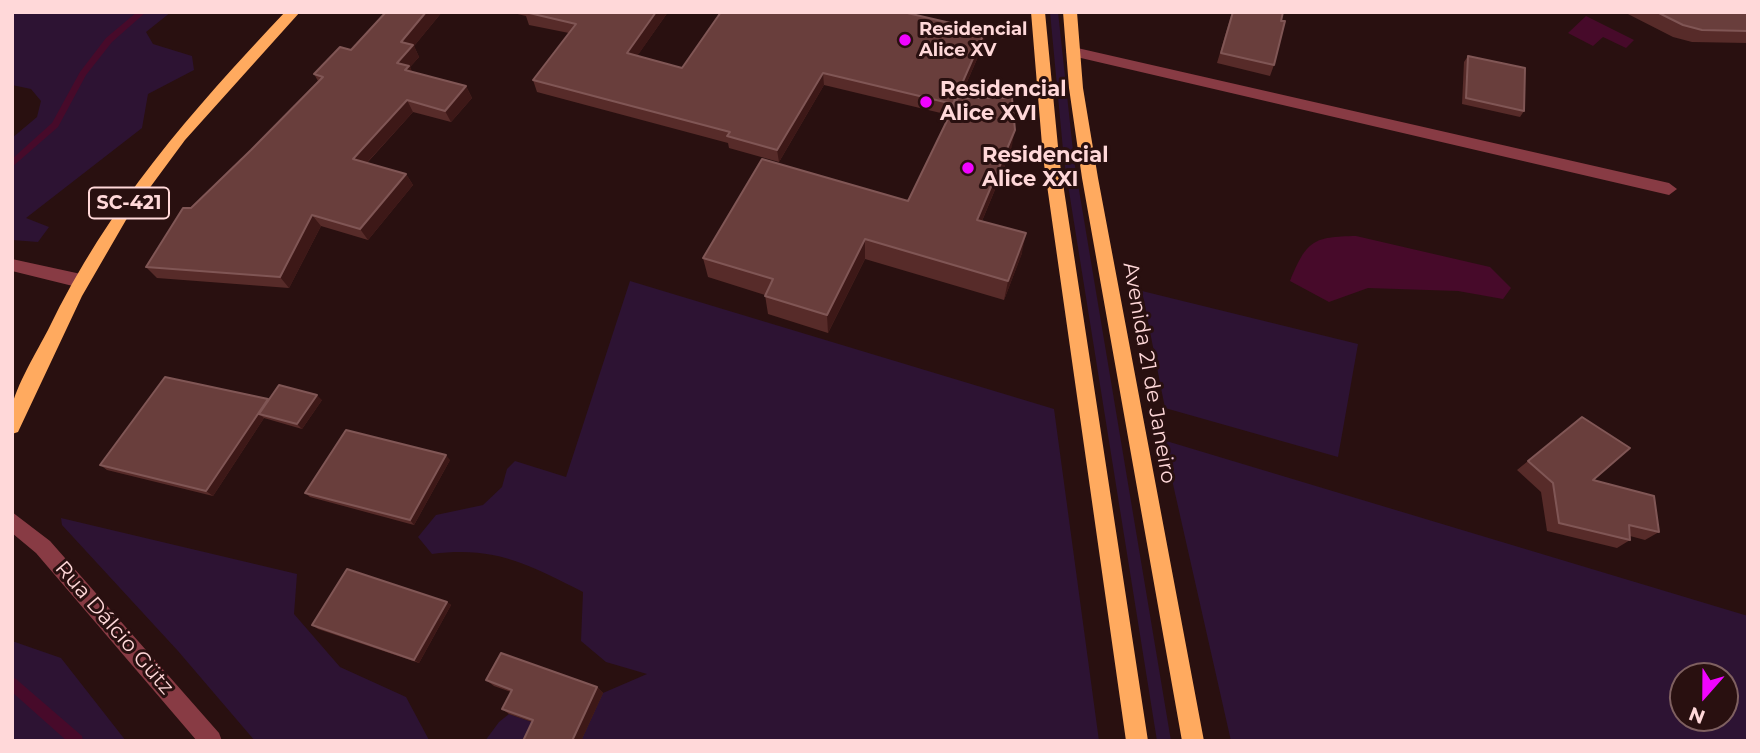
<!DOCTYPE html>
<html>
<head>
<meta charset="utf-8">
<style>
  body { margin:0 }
  #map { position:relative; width:1760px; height:753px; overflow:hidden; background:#291010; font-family:Montserrat,sans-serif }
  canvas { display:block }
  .frame { position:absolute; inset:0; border:14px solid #ffd8d9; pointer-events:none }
  .north { position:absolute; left:1669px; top:662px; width:70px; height:70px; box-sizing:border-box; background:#291010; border:2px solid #7f6060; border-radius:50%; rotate:201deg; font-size:19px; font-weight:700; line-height:28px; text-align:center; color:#ffd8d9 }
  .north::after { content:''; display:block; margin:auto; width:24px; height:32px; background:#f104ff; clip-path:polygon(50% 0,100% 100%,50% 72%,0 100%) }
</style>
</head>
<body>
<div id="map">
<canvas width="1760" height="753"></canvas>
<div class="frame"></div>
<div class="north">N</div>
</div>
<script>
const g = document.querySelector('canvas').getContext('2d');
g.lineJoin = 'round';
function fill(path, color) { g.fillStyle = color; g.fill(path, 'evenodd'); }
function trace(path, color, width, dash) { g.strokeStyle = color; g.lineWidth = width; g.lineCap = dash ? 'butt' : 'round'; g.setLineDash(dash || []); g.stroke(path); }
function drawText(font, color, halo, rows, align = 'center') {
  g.font = font + ' Montserrat,sans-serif'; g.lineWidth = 6; g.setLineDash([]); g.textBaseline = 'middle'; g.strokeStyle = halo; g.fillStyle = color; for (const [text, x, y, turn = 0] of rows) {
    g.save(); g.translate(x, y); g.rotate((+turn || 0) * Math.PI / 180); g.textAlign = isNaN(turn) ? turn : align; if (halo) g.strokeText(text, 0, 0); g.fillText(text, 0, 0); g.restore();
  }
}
fill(new Path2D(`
  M 12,12 L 171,12 L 146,32 L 153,44 L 192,56 L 194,70 L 148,94 L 142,128 L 26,218 L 49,227 L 38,242 L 12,240 L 12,138 L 37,117 L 41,101 L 31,89 L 12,85 Z
  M 1050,12 L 1058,12 L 1074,160 L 1171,741 L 1157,741 L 1064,160 Z
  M 630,281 L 1054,409 L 1099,741 L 581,741 L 603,693 L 647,674 L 606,662 L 581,641 L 583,592 C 527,564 496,546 432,554 L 418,537 L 436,515 L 483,505 L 502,487 L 507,469 L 515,461 L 566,477 Z
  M 1142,291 L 1358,344 L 1338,457 L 1165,408 Z
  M 1163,440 L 1748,616 L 1748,741 L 1231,741 ZM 1683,676 L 1725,676 L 1725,718 L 1683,718 Z
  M 61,518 L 297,574 L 294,614 L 340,667 L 406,697 L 429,740 L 450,741 L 255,741 L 178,651 L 62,525 Z
  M 12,641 L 61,658 L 126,741 L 12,741 Z
  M 509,714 L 540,725 L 533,741 L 485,741 L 499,722 Z`), '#2d1333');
fill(new Path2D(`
  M 1586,16 L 1634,40 L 1626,48 L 1603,37 L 1593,46 L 1568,33 Z
  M 1356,236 L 1490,267 L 1511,288 L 1503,299 L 1458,291 L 1368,288 L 1329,302 L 1290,281 C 1307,240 1313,237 1356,236 Z`), '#470a2a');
fill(new Path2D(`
  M 137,12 L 146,12 L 112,42 L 86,75 L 58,127 L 12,167 L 12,159 L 52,123 L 80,72 L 106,38 Z
  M 12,677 L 16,679 L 82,736 L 83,741 L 67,741 L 12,692 Z`), '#470a2a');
fill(new Path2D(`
  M 1073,47 L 1669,183 L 1677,189 L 1669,195 L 1068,55 L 1066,52 Z
  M 12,259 L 81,274 L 87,276 L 89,281 L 87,286 L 81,288 L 12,271 Z
  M 12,512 L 50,541 L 219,733 L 222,741 L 197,741 L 36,553 L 12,533 Z`), '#883b44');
fill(new Path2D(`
  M 285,12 L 300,12 L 185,140 L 126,220 L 82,296 L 18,432 L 12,434 C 12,425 11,416 12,407 C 15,388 38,349 48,330 C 109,204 190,113 285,12 Z
  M 1031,12 L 1045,12 L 1059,157 L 1148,741 L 1126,741 L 1043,157 Z
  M 1063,12 L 1077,12 L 1083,88 L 1098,178 L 1204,741 L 1182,741 L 1082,178 L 1069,88 Z`), '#ffaa5f');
fill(new Path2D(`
  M 386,12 L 442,12 L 414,46 L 419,57 L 410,67 L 412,72 L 466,86 L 472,98 L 451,122 L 413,112 L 367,163 L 406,174 L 413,185 L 368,240 L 321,226 L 289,288 L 157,278 L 146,267 L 191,208 L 251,150 L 318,81 L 314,74 L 351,50 Z
  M 509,12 L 668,12 L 637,56 L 682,68 L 984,43 L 960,98 L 1011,151 L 982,221 L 1022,253 L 1004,300 L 865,259 L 828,333 L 768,314 L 765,295 L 708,277 L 703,258 L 908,201 L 949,115 L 824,85 L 779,162 L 729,148 L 728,143 L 537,92 L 533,80 L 569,33 L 529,25 L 526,16 Z
  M 1232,12 L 1283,12 L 1274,65 L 1270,76 L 1217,63 Z
  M 1624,12 L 1748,12 L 1748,43 L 1692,42 L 1673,37 Z
  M 1468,56 L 1524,111 L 1520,117 L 1462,104 L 1464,62 Z
  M 268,399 L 322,400 L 302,429 L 264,418 L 213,496 L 107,470 L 100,465 Z
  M 1582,417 L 1593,480 L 1659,532 L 1645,540 L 1630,536 L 1630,540 L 1617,548 L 1547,531 L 1541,492 L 1517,470 Z
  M 450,460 L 414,525 L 310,497 L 305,493 Z
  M 447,602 L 451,605 L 419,663 L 318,629 L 312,625 Z
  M 486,680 L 597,687 L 603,693 L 581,741 L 523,741 L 532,722 L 509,714 L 502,709 L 511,692 L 494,686 Z`), '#572b29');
fill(new Path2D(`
  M 426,12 L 442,12 L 414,46 L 419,57 L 410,67 L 415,78 L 397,63 L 401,42 Z
  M 656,12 L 668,12 L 631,65 L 627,53 Z
  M 985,31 L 984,43 L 952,116 L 953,104 Z
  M 823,73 L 824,85 L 779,162 L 777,150 Z
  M 466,86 L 472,98 L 451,122 L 445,111 Z
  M 407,100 L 413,112 L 360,170 L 353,159 Z
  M 1015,130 L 1011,151 L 974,240 L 977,220 Z
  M 406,174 L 413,185 L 368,240 L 360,229 Z
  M 312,215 L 321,226 L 289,288 L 280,277 Z
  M 1026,233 L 1022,253 L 1004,300 L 1008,281 Z
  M 865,239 L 865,259 L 828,333 L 827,315 Z
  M 317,395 L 322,400 L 302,429 L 297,424 Z
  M 268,399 L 273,404 L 259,414 L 264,418 L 213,496 L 206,491 Z
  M 446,455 L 450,460 L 414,525 L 410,520 Z
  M 447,602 L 451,605 L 419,663 L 414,660 Z
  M 597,687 L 603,693 L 581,741 L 572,741 Z`), '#3d1817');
const building = new Path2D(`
  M 386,12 L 426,12 L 401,42 L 413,45 L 397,63 L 409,66 L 405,70 L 466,86 L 445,111 L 407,100 L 353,159 L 406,174 L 360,229 L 312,215 L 280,277 L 146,267 L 183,208 L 191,208 L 251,150 L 323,77 L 314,74 L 340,47 L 351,50 Z
  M 525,12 L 656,12 L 627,53 L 682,68 L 721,12 L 903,12 L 985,31 L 953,104 L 823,73 L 777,150 L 727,136 L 730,132 L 533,80 L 576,24 Z
  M 1233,12 L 1283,12 L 1281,21 L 1285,21 L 1274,65 L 1221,53 Z
  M 1657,12 L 1748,12 L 1748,31 L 1702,30 L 1683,25 Z
  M 1468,56 L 1525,68 L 1524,111 L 1466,98 Z
  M 958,98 L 1012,98 L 1015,130 L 977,220 L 1026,233 L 1008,281 L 865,239 L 827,315 L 765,296 L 773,279 L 703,258 L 762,159 L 908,201 Z
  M 165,377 L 268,399 L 206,491 L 100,465 Z
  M 279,385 L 317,395 L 297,424 L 259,414 Z
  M 1582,417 L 1630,448 L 1593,480 L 1654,496 L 1659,532 L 1629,525 L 1630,540 L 1559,523 L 1553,483 L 1528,461 Z
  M 346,430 L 446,455 L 410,520 L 305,493 Z
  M 347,569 L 447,602 L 414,660 L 312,625 Z
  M 501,653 L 597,687 L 572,741 L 523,741 L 533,720 L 502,709 L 512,690 L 486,680 Z`);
fill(building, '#693e3c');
trace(building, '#805655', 2);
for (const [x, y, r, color] of [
  [905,40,7,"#f104ff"],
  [926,102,7,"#f104ff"],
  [968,168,7,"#f104ff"]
]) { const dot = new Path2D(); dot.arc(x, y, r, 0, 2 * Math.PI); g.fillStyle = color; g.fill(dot); trace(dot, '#291010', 2.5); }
drawText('bold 18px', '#ffd8d9', '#291010', [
  ["Residencial",919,30],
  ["Alice XV",919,51]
], 'left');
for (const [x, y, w] of [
  [129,203,80]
]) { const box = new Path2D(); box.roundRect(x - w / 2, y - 15.5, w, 31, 5); g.fillStyle = '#291010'; g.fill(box); trace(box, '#ffd8d9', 2); }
drawText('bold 19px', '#ffd8d9', null, [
  ["SC-421",129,203]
]);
drawText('bold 21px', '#ffd8d9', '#291010', [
  ["Residencial",940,90],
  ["Alice XVI",940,114],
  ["Residencial",982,156],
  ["Alice XXI",982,180]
], 'left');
drawText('21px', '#ffd8d9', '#291010', [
  ["Avenida 21 de Janeiro",1149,373,80],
  ["Rua Dálcio Gütz",114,628,49]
]);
</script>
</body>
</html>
